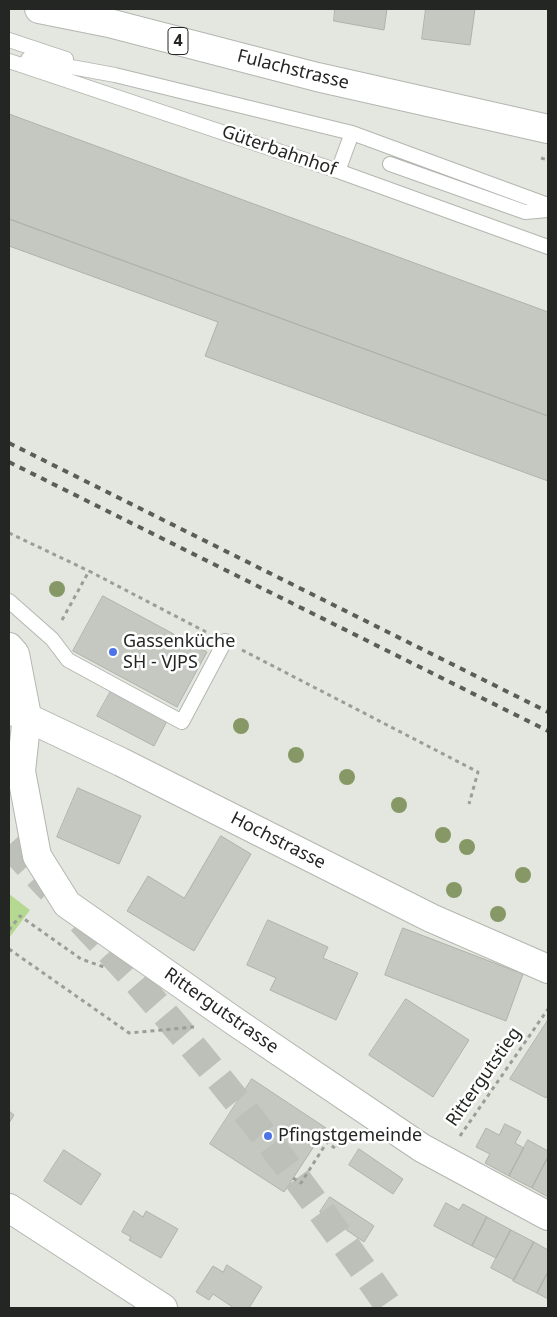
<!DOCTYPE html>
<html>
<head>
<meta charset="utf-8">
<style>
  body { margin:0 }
  #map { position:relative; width:557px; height:1317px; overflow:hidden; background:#e3e7df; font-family:"Noto Sans",sans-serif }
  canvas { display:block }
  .frame { position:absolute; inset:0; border:10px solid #242623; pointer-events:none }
</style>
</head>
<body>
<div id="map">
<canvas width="557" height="1317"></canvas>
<div class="frame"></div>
</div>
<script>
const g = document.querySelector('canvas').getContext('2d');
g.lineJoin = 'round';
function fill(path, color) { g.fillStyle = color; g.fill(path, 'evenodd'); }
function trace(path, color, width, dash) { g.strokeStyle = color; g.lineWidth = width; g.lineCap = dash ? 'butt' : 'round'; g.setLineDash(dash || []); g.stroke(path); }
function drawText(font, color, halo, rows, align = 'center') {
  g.font = font + ' "Noto Sans",sans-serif'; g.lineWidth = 5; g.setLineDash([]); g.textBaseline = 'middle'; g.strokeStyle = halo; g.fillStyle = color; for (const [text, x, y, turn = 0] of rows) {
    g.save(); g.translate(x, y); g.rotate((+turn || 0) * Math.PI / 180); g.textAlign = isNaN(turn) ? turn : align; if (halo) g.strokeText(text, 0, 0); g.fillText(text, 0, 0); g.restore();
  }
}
fill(new Path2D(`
  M 9,894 L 30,910 L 9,938 Z`), '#b6d991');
const building = new Path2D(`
  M 335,9 L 387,9 L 384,30 L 334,21 Z
  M 426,9 L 475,9 L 470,45 L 422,39 Z
  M 9,114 L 548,312 L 548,416 L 9,219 Z
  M 9,219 L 548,416 L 548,481 L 205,356 L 218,322 L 9,246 Z
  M 103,596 L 207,652 L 177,707 L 73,651 Z
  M 111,691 L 167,721 L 154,746 L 97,716 Z
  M 78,788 L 141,816 L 119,864 L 57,837 Z
  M 221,836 L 251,854 L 194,951 L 127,911 L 148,876 L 184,898 Z
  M 268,920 L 328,947 L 323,958 L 358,973 L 336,1020 L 270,990 L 276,978 L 247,965 Z
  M 403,928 L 523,974 L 506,1021 L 385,975 Z
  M 406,999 L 469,1040 L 433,1097 L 369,1055 Z
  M 548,1020 L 548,1093 L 546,1098 L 510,1079 Z
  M 252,1079 L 326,1128 L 284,1192 L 210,1144 Z
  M 9,1111 L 14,1115 L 9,1123 Z
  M 505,1124 L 521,1132 L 515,1143 L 524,1148 L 509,1176 L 485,1163 L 490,1154 L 476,1147 L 486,1128 L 499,1135 Z
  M 528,1140 L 548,1151 L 548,1157 L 532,1188 L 509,1176 Z
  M 359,1149 L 403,1179 L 393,1194 L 349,1165 Z
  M 64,1150 L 101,1174 L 81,1205 L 44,1181 Z
  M 547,1159 L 548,1160 L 548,1197 L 532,1188 Z
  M 330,1197 L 374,1226 L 364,1242 L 320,1212 Z
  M 446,1203 L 459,1210 L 463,1204 L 487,1217 L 472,1246 L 434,1226 Z
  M 134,1211 L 143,1217 L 146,1211 L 178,1229 L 161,1258 L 129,1240 L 131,1237 L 122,1232 Z
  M 487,1217 L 511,1230 L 496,1258 L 472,1246 Z
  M 511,1230 L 534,1242 L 514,1280 L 491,1268 Z
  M 534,1242 L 548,1250 L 548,1272 L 537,1293 L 513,1281 Z
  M 227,1265 L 262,1287 L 249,1308 L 234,1308 L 213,1294 L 209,1300 L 196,1292 L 213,1266 L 223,1272 Z
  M 548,1272 L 548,1299 L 537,1293 Z`);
fill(building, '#c5c8c1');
trace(building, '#aeb2ab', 1);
trace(new Path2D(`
  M 9,845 L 51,890
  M 81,921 C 195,1041 296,1172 390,1308`), '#bdc0b9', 28, [28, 14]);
const service = new Path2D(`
  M 9,40 L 66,59
  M 28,59 L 115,75 L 352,133 L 548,205
  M 9,61 L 338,171 L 548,247
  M 390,164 L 525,212 L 548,210
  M 338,171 L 352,133
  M 9,601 L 52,639 L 68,660 L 182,722 L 225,641`);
const minor = new Path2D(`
  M 9,647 L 15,654 L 27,716 L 21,771 L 37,856 L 67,904 L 237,1023 L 422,1148 L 548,1216
  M 9,1208 L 163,1308`);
const tertiary = new Path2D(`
  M 9,709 L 121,762 L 431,918 L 548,969`);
const primary = new Path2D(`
  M 39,9 L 109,23 L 317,77 L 548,129`);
trace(service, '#b3b7b0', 16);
trace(minor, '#b3b7b0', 30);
trace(tertiary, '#b3b7b0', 30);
trace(primary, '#b3b7b0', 30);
trace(new Path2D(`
  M 541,158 L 548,160
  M 9,533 L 89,571
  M 62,620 L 89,571 L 206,632
  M 242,650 L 478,772 L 469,804
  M 9,930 L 20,916 L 81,959 L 104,967
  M 9,949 L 129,1033 L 194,1027
  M 460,1136 L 548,1009
  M 293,1178 L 301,1183 L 327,1142 L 336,1149 L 348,1131`), '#9b9e98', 3, [4, 4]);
trace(service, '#fff', 14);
trace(minor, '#fff', 28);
trace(tertiary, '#fff', 28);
trace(primary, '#fff', 28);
trace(new Path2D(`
  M 9,443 L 548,712
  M 9,462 L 548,731`), '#5a5d58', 4, [6, 6]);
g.fillStyle = '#869865';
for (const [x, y] of [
  [57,589],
  [241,726],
  [296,755],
  [347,777],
  [399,805],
  [443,835],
  [467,847],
  [523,875],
  [454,890],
  [498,914]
]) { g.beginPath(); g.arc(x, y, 8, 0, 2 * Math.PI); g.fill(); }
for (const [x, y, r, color] of [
  [113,652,5,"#4d74e7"],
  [268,1136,5,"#4d74e7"]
]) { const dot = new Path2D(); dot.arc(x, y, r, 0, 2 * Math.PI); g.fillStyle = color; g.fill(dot); trace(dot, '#fff', 2); }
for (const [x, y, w] of [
  [178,41,20]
]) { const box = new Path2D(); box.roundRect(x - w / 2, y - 13.5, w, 27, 4); g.fillStyle = '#fff'; g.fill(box); trace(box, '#242623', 1); }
drawText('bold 16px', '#242623', null, [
  ["4",178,41]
]);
drawText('18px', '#242623', '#fff', [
  ["Fulachstrasse",293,70,14],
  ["Güterbahnhof",279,151,19],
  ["Hochstrasse",278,841,27],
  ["Rittergutstrasse",221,1011,35],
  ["Rittergutstieg",484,1077,-55]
]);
drawText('18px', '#242623', '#fff', [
  ["Gassenküche",123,642],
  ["SH - VJPS",123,663],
  ["Pfingstgemeinde",278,1136]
], 'left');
</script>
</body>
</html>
